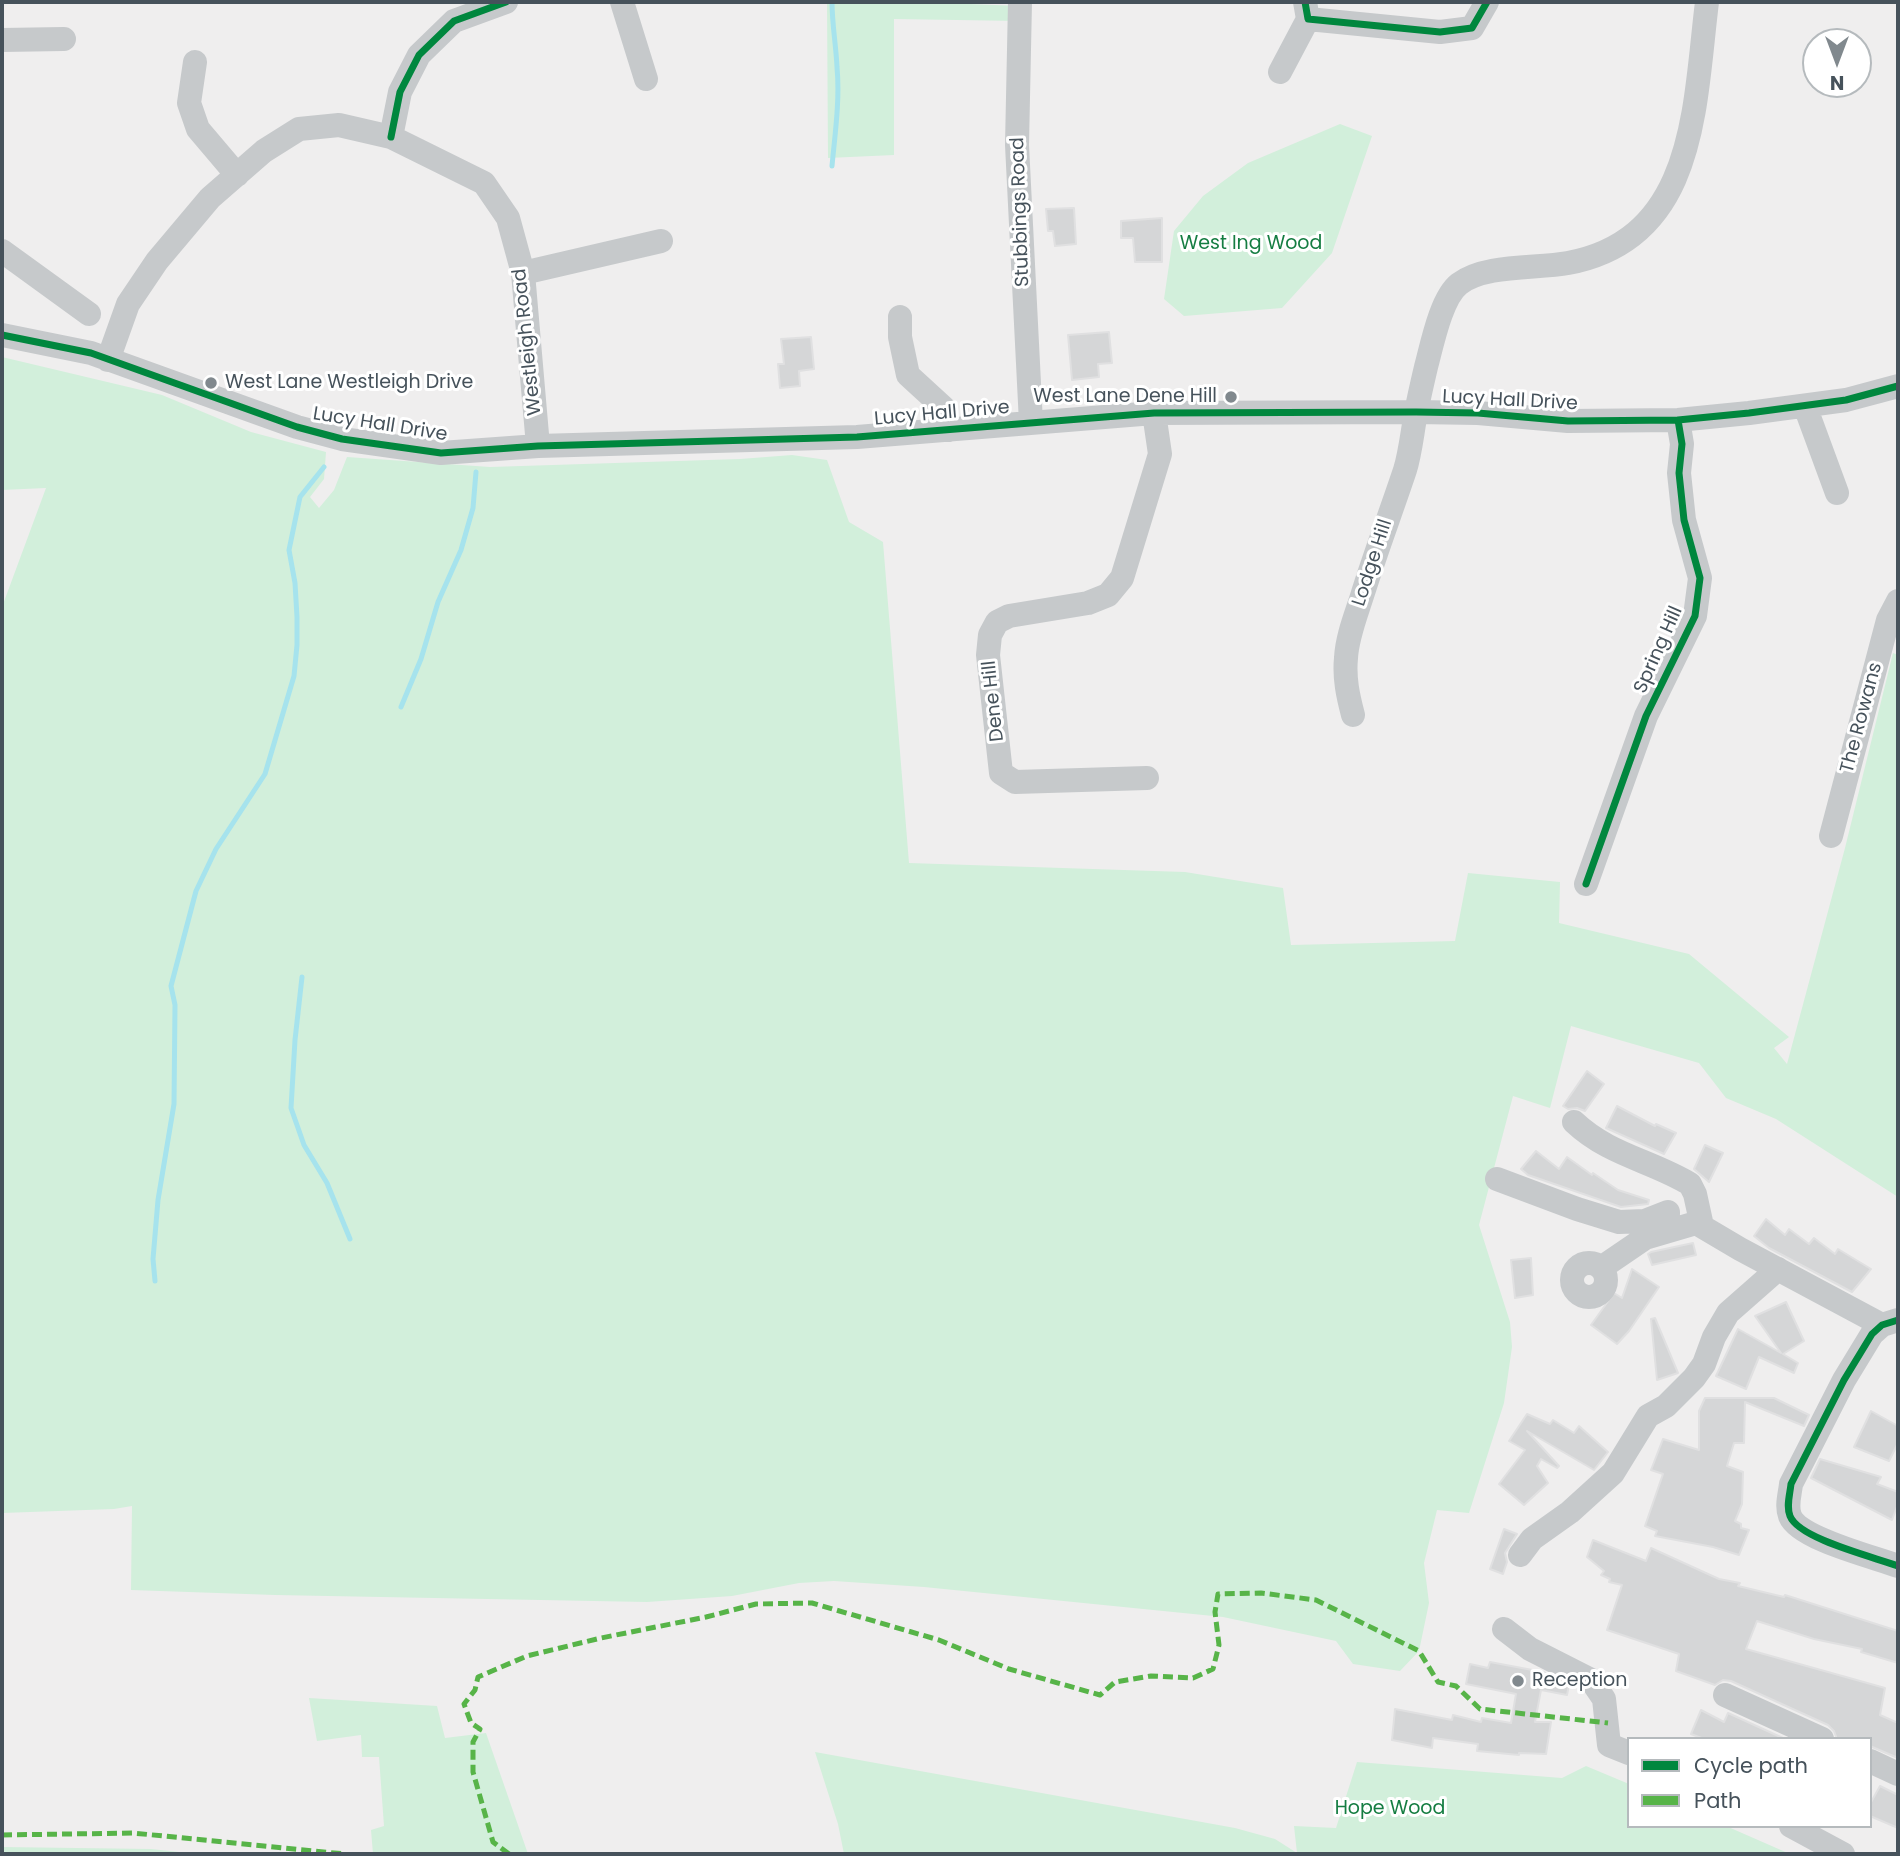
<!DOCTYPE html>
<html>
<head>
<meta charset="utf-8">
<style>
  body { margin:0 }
  #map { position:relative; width:1900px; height:1856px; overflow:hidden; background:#efeeee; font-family:Poppins,sans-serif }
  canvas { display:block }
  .frame { position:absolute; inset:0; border:4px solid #46525b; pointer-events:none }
  .legend { position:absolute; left:1627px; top:1737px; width:245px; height:91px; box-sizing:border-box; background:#fff; border:2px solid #b5babd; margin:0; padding:9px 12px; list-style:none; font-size:21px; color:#46525b }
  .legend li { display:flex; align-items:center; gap:14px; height:35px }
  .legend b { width:35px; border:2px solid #b5babd }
  .north { position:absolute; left:1802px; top:28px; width:70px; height:70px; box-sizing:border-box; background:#fff; border:2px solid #b5babd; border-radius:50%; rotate:180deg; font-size:19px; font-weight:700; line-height:28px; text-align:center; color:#46525b }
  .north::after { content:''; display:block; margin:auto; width:24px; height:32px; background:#81898e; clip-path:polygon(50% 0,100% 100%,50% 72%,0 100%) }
</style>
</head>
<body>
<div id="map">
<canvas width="1900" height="1856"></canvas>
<div class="frame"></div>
<ul class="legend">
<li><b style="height:9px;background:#00873e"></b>Cycle path</li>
<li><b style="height:9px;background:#57b448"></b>Path</li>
</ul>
<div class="north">N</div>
</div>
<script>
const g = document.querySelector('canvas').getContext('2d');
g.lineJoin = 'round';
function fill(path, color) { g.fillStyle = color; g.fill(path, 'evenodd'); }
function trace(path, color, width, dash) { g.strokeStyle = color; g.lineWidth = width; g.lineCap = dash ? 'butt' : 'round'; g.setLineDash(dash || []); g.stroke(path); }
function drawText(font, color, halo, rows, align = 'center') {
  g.font = font + ' Poppins,sans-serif'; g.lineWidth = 6; g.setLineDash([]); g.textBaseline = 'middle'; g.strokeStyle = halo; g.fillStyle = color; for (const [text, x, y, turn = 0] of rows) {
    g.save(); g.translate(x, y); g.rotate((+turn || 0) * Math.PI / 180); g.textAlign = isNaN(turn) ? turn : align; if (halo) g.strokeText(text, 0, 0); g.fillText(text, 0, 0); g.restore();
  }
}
fill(new Path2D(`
  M 827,2 L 921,2 L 1019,6 L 1019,21 L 894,19 L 894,155 L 828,158 Z
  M 1340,124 L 1372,136 L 1332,253 L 1282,308 L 1184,316 L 1164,299 L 1174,231 L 1203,196 L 1248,163 Z
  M 2,357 L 162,395 L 251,432 L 326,452 L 324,479 L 310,497 L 319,508 L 334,490 L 347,457 L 490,467 L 740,459 L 792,455 L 827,460 L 849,522 L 883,542 L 909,863 L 1185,872 L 1283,888 L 1291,945 L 1455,941 L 1468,873 L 1560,882 L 1559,923 L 1689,954 L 1789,1037 L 1774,1048 L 1787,1064 L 1845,848 L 1893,653 L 1898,655 L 1898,1197 L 1776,1119 L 1726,1098 L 1699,1063 L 1571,1026 L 1550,1108 L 1513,1096 L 1479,1225 L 1510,1322 L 1512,1347 L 1504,1403 L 1469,1513 L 1437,1510 L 1424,1563 L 1429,1603 L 1419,1651 L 1400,1671 L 1353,1664 L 1336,1641 L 1223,1617 L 924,1587 L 834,1581 L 799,1583 L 732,1596 L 647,1602 L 275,1595 L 131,1590 L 132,1506 L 114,1509 L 2,1513 L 2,607 L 46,488 L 2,490 Z
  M 309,1698 L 437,1706 L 445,1738 L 486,1733 L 528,1854 L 373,1854 L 371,1830 L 384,1826 L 379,1757 L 362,1757 L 361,1735 L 317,1741 Z
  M 815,1752 L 1235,1828 L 1275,1839 L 1297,1853 L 1294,1826 L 1336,1828 L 1357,1762 L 1562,1778 L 1586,1766 L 1629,1784 L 1629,1826 L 1726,1826 L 1790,1854 L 844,1854 L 838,1824 Z
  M 2,1847 L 151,1849 L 198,1854 L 2,1854 Z`), '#d2efdb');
trace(new Path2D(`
  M 832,2 C 832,24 836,45 837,67 C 840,100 835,134 832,166
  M 401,707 L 421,659 L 438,602 L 461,550 L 473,508 L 476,472
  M 302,977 L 295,1040 L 291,1108 L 304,1145 L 327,1183 L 350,1239
  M 155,1281 L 153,1259 L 158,1200 L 174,1104 L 175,1005 L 171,986 L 196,891 L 216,849 L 265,774 L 294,676 L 297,645 L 297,617 L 295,583 L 289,550 L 300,497 L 324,467`), '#a6e3ed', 5);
const building = new Path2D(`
  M 1074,208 L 1076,244 L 1055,246 L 1053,231 L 1048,231 L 1046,209 Z
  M 1162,218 L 1162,262 L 1135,262 L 1133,238 L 1121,238 L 1121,221 Z
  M 1109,332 L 1112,363 L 1098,364 L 1099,377 L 1072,380 L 1068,335 Z
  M 811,337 L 814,369 L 799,371 L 800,386 L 780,388 L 778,364 L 784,364 L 781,339 Z
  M 1587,1071 L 1604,1084 L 1585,1111 L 1577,1108 L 1568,1109 L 1563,1106 Z
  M 1617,1106 L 1655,1126 L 1656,1124 L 1676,1133 L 1664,1154 L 1606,1128 Z
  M 1705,1145 L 1723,1153 L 1709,1182 L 1694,1169 Z
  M 1536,1151 L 1559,1169 L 1567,1157 L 1592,1175 L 1593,1173 L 1618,1190 L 1649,1200 L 1648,1204 L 1621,1207 L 1528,1175 L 1521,1169 Z
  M 1766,1219 L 1785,1235 L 1789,1229 L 1809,1244 L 1814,1238 L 1835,1254 L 1838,1249 L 1871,1269 L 1852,1292 L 1769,1248 L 1754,1236 Z
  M 1693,1243 L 1696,1255 L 1652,1265 L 1648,1254 L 1651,1252 Z
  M 1531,1258 L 1533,1295 L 1515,1298 L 1511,1260 Z
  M 1632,1269 L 1659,1287 L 1629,1331 L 1617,1344 L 1591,1325 L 1614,1293 L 1622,1298 Z
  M 1786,1302 L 1804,1341 L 1783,1354 L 1798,1363 L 1794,1373 L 1759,1357 L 1746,1389 L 1716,1376 L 1738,1329 L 1781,1353 L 1755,1316 Z
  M 1655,1318 L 1678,1373 L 1657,1380 L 1651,1319 Z
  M 1705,1398 L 1774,1398 L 1809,1415 L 1804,1426 L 1745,1402 L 1744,1443 L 1734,1443 L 1727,1466 L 1743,1472 L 1742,1504 L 1735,1521 L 1741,1524 L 1741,1528 L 1749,1530 L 1739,1555 L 1713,1547 L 1655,1536 L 1657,1531 L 1645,1526 L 1663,1474 L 1651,1470 L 1663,1439 L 1699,1450 L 1699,1411 Z
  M 1871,1411 L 1898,1426 L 1898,1443 L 1889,1461 L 1854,1447 Z
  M 1527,1414 L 1550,1424 L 1553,1420 L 1574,1433 L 1579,1426 L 1608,1452 L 1594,1470 L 1527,1431 L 1559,1466 L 1557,1468 L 1541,1459 L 1537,1466 L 1548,1483 L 1524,1505 L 1499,1484 L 1525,1450 L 1509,1441 Z
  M 1820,1459 L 1881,1477 L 1877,1484 L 1898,1492 L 1898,1504 L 1892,1520 L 1811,1478 Z
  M 1504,1529 L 1517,1534 L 1505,1553 L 1507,1562 L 1503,1574 L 1490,1569 Z
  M 1593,1540 L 1646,1561 L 1651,1548 L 1719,1579 L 1740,1583 L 1738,1586 L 1784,1597 L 1785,1595 L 1898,1631 L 1898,1663 L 1861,1652 L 1862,1649 L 1814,1639 L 1757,1621 L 1746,1649 L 1885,1688 L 1880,1715 L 1898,1723 L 1898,1758 L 1870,1746 L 1870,1739 L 1837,1739 L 1834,1731 L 1828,1725 L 1731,1681 L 1723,1680 L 1715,1685 L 1676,1671 L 1679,1654 L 1607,1630 L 1622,1585 L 1609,1582 L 1610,1579 L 1601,1575 L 1604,1571 L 1587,1557 Z
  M 1490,1662 L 1543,1672 L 1569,1685 L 1567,1695 L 1541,1690 L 1535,1722 L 1551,1722 L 1546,1754 L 1519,1753 L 1519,1755 L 1477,1751 L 1478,1744 L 1433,1738 L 1432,1748 L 1392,1740 L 1395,1709 L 1452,1720 L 1453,1715 L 1481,1722 L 1482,1718 L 1511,1723 L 1516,1694 L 1466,1684 L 1470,1664 L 1488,1668 Z
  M 1701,1710 L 1724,1722 L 1728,1713 L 1785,1739 L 1704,1739 L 1691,1734 Z
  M 1880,1786 L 1898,1795 L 1898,1828 L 1870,1816 L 1870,1804 Z`);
fill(building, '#d5d6d7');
trace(building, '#e0e0e1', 2);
trace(new Path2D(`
  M 622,2 L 646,79
  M 1020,2 L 1017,145 L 1031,423
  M 1305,2 L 1308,19 L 1440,32 L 1472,28 L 1487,2
  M 2,40 L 64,39
  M 195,62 L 189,103 L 198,129 L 237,175
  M 1280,72 L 1308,19
  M 391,137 L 400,92 L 419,55 L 454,21 L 506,2
  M 2,251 L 89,314
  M 523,273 L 661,241
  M 900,317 L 900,337 L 908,375 L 944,408 L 949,430
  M 2,335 L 91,353 L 297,427 L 342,439 L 441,453 L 538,446 L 857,437 L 1154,413 L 1416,412 L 1478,413 L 1568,421 L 1678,420 L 1749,413 L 1846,400 L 1898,386
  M 108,360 L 128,304 L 157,261 L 210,198 L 264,151 L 299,129 L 339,125 L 391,137 L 484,183 L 508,218 L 523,273 L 538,446
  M 1805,406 L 1837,493
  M 1353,715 C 1348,696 1344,678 1346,658 C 1347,637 1356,615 1362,596 C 1375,554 1391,512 1405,470 C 1410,454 1412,435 1415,418 C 1418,401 1422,384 1426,367 C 1432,345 1441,298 1459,284 C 1485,264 1536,269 1568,263 C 1697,239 1694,106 1707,2
  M 1147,778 L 1015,782 L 1001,773 L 988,655 L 990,635 L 997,622 L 1009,616 L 1088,603 L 1108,595 L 1122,578 L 1160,454 L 1154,413
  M 1831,836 L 1888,620 L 1898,601
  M 1586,884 L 1646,716 L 1695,616 L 1700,578 L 1684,520 L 1679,473 L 1682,444 L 1678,420
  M 1574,1122 C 1609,1155 1650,1160 1690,1184 L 1695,1194 L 1702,1226
  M 1497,1179 L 1577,1209 L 1619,1222 L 1645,1221 L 1668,1212 L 1668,1214
  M1572 1280a17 17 0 1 1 34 0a17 17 0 1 1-34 0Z
  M 1601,1268 L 1645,1238 L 1696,1223 L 1740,1249 L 1882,1325
  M 1898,1320 L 1882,1325 L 1872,1334 L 1844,1380 L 1791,1484 C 1790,1494 1786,1506 1790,1516 C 1799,1539 1874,1557 1898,1566
  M 1520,1555 L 1532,1539 L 1570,1512 L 1613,1473 L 1648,1416 L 1666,1406 L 1694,1378 L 1704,1364 L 1714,1337 L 1728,1313 L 1778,1269
  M 1504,1629 L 1530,1649 L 1591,1680 L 1604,1699 L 1609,1745 L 1629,1753
  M 1725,1695 L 1822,1739
  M 1870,1761 L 1898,1774
  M 1791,1826 L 1843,1854`), '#c6c9cb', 24);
trace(new Path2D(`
  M 2,1835 L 133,1833 L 345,1854
  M 509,1854 L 493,1842 L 473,1772 L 473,1742 L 480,1729 L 471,1723 L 464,1704 L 475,1690 L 478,1677 L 527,1656 L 601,1638 L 706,1617 L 756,1604 L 812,1603 L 939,1640 L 1009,1669 L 1100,1695 L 1115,1682 L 1151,1676 L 1193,1678 L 1213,1669 L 1219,1645 L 1215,1612 L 1218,1594 L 1261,1593 L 1316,1600 L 1419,1651 L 1438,1682 L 1456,1686 L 1480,1709 L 1608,1723`), '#57b448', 5, [10, 5]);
trace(new Path2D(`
  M 1305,2 L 1308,19 L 1440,32 L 1472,28 L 1487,2
  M 391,137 L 400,92 L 419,55 L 454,21 L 506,2
  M 2,335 L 91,353 L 297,427 L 342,439 L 441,453 L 538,446 L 857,437 L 1154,413 L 1416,412 L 1478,413 L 1568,421 L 1678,420 L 1749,413 L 1846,400 L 1898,386
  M 1586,884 L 1646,716 L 1695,616 L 1700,578 L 1684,520 L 1679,473 L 1682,444 L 1678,420
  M 1898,1320 L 1882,1325 L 1872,1334 L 1844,1380 L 1791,1484 C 1790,1494 1786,1506 1790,1516 C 1799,1539 1874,1557 1898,1566`), '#00873e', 7);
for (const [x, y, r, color] of [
  [211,383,7,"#81898e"],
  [1231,397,7,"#81898e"],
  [1518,1681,7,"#81898e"]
]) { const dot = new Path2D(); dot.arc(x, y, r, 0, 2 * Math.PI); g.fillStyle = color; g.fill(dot); trace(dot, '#fff', 2.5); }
drawText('19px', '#46525b', '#fff', [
  ["Stubbings Road",1021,212,-92],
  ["Westleigh Road",528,342,-96],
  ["Lucy Hall Drive",1510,401,3],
  ["Lucy Hall Drive",942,414,-5],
  ["Lucy Hall Drive",380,425,9],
  ["Lodge Hill",1373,563,-72],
  ["Spring Hill",1659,650,-66],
  ["Dene Hill",994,701,-96],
  ["The Rowans",1862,718,-75]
]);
drawText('19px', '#157d42', '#fff', [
  ["West Ing Wood",1251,244],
  ["Hope Wood",1390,1809]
]);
drawText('19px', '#46525b', '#fff', [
  ["West Lane Westleigh Drive",225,383],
  ["West Lane Dene Hill",1217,397,"right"],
  ["Reception",1532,1681]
], 'left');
</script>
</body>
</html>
